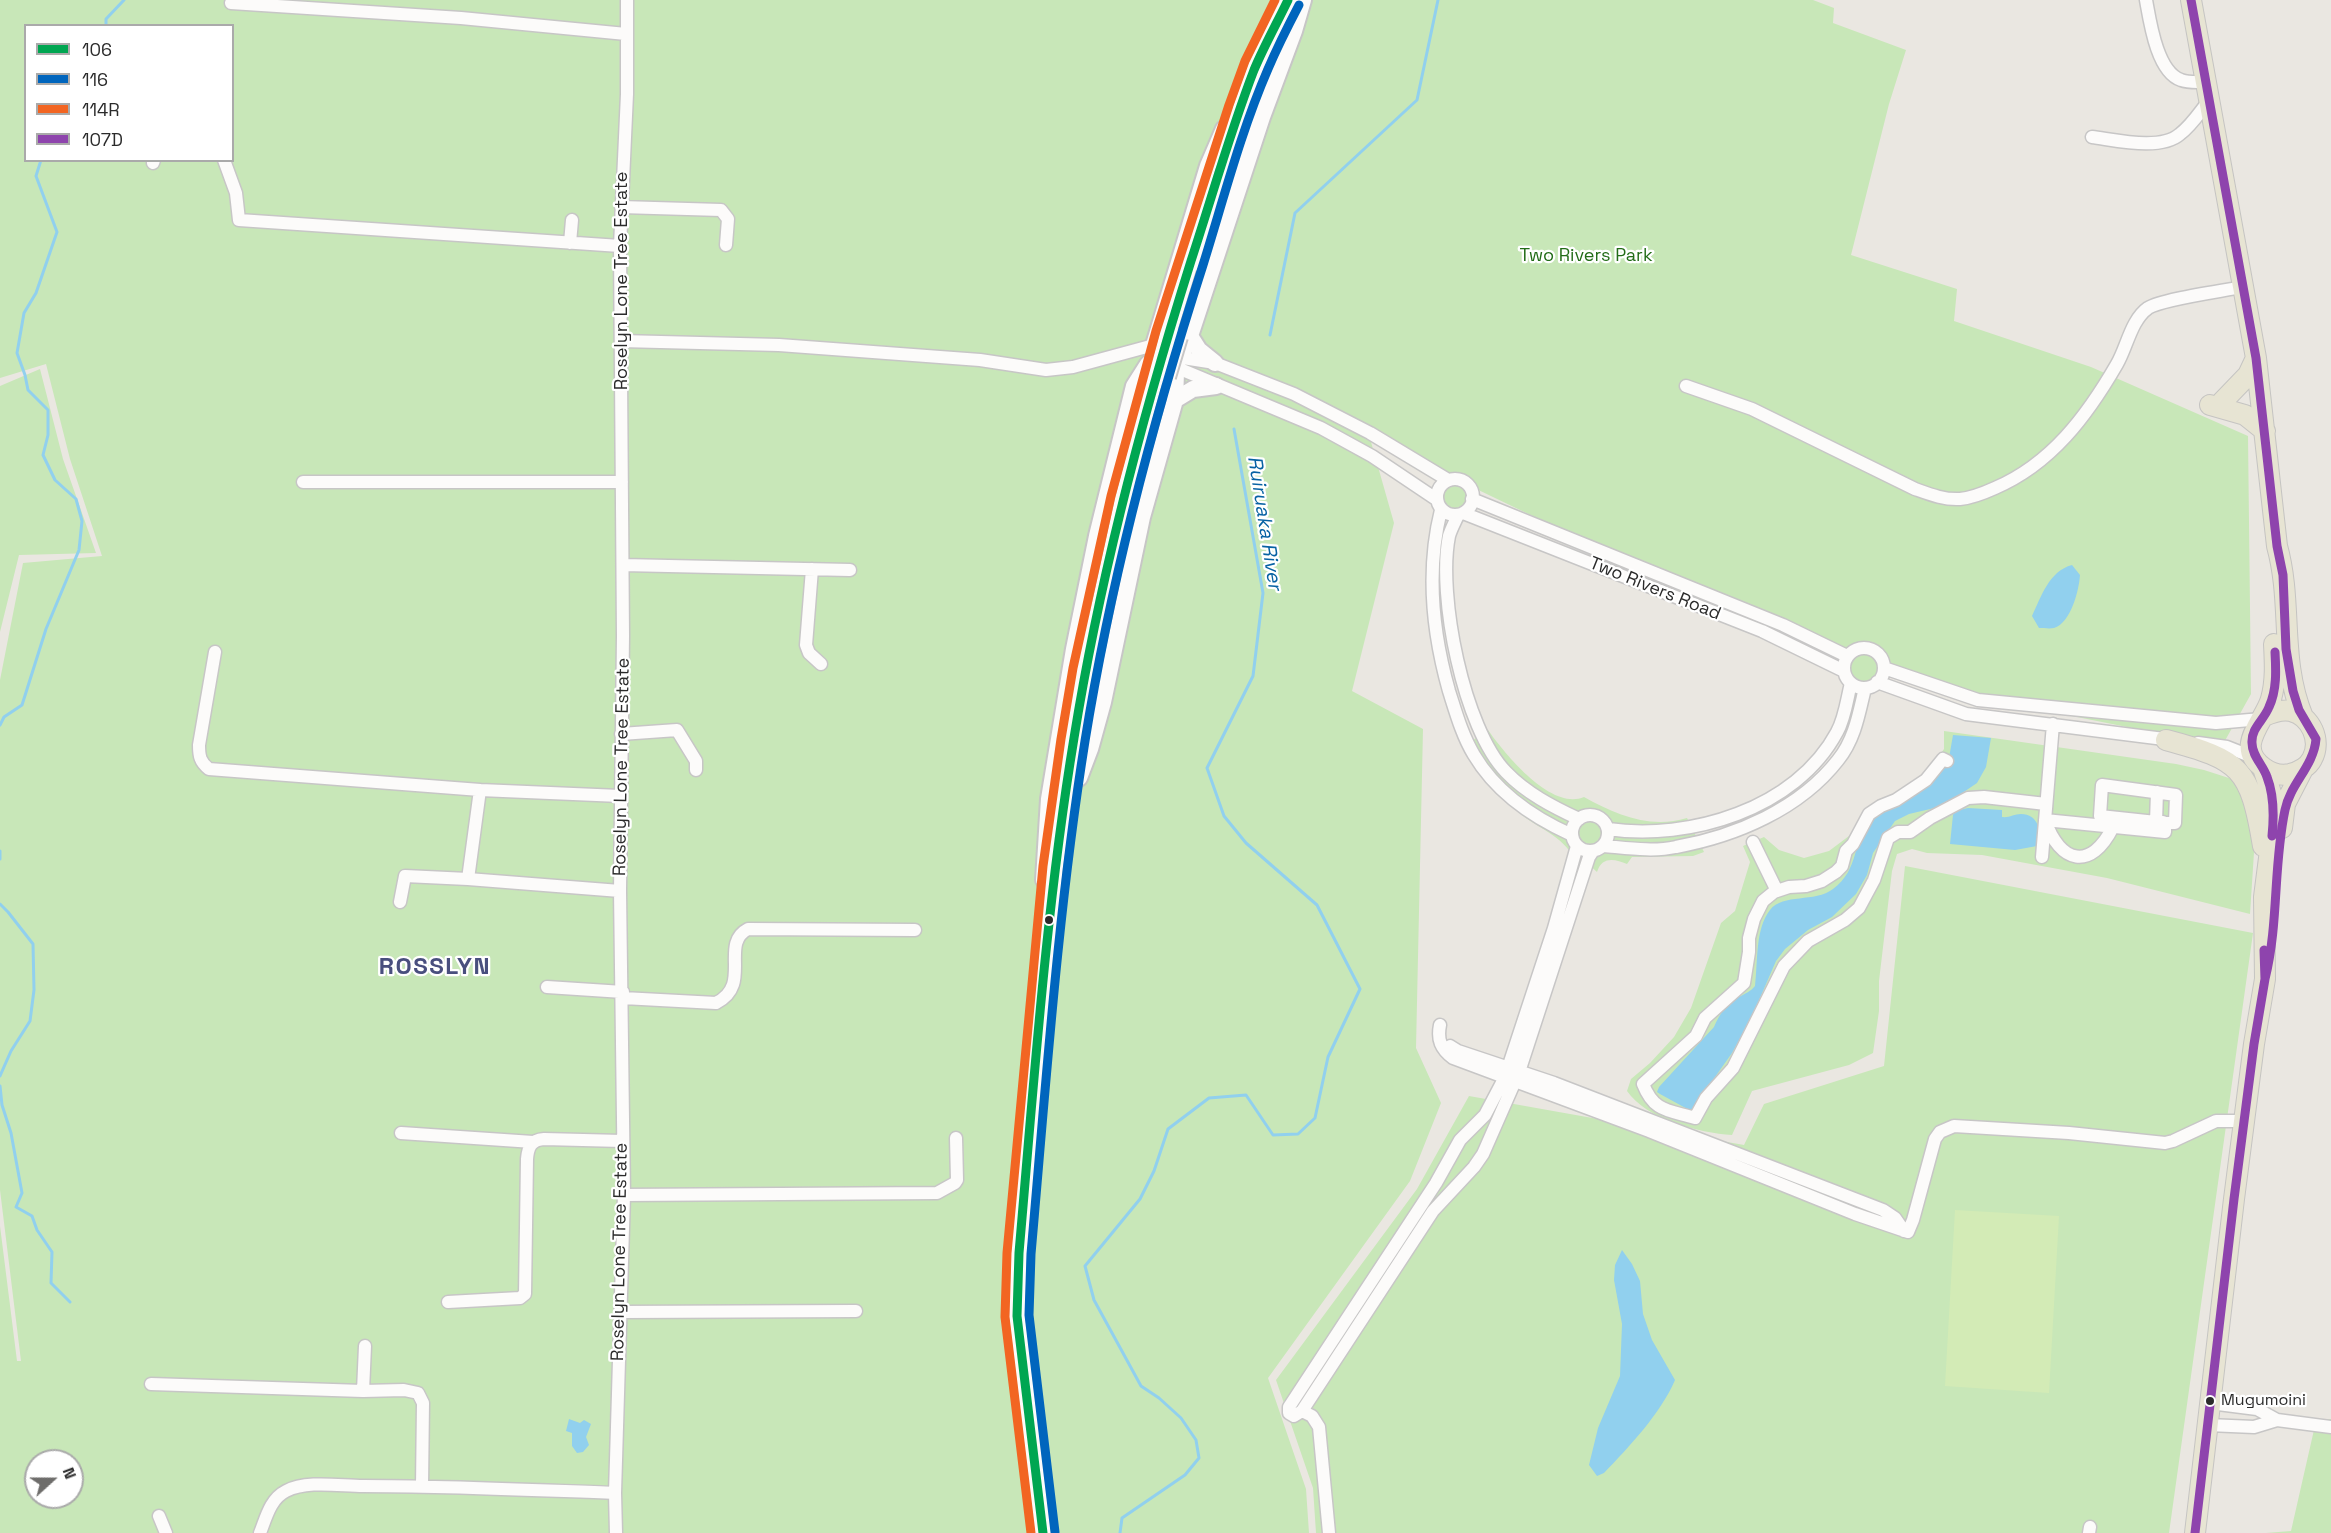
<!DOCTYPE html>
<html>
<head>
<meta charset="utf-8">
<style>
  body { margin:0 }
  #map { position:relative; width:2331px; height:1533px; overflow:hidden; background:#eae7e1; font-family:"Space Grotesk",sans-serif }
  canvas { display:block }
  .legend { position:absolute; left:24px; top:24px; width:210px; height:138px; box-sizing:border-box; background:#fff; border:2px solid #aaa; margin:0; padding:8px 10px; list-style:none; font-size:18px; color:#2b2b2b }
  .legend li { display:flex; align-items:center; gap:12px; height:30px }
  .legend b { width:30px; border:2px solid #aaa }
  .north { position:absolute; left:24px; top:1449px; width:60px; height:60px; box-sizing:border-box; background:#fff; border:2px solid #aaa; border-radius:50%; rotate:69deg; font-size:16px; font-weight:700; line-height:24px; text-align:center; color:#2b2b2b }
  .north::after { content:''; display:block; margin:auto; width:21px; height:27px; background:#6e6d6b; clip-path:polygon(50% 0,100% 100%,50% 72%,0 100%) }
</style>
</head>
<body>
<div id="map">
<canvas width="2331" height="1533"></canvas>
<ul class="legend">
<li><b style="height:8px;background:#00a651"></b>106</li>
<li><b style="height:8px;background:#0065bd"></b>116</li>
<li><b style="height:8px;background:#f26522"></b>114R</li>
<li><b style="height:8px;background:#8e44ad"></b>107D</li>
</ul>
<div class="north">N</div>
</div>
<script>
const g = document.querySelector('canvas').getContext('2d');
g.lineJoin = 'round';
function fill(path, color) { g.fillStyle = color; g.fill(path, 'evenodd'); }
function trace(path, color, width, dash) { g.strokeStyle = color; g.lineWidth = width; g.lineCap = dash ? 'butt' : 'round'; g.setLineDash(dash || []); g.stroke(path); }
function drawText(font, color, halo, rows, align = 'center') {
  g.font = font + ' "Space Grotesk",sans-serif'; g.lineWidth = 4.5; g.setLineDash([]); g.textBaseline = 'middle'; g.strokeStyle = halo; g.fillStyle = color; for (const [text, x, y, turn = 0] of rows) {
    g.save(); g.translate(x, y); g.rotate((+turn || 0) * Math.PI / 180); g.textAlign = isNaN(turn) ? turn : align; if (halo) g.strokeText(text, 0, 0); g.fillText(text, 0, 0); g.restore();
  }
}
fill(new Path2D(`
  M 0,0 L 1813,0 L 1834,8 L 1833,23 L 1906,50 L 1889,104 L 1851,255 L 1957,289 L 1954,321 L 2091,367 L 2248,436 L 2251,694 L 2222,746 L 2012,704 L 1880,662 C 1883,701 1829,683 1854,653 L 1817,641 L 1620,558 L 1468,485 L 1471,497 L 1466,509 C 1434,521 1427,488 1455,479 L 1369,435 L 1394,523 L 1352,691 L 1423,729 L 1416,1048 L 1441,1103 L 1410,1181 L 1268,1378 L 1306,1489 L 1309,1533 L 0,1533 L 0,1226 L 17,1361 L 21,1361 L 0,1190 L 0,680 L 23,563 L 102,556 L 70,459 L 46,364 L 0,378 ZM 26,26 L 232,26 L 232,160 L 26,160 ZM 36,1461 L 72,1461 L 72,1497 L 36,1497 Z
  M 40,369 L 63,459 L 96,553 L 19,555 L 0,632 L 0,386 Z
  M 1488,730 C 1505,754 1551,811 1584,797 C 1616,815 1650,829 1687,818 L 1704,852 L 1693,856 L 1632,857 L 1627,864 C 1615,859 1602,856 1597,872 L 1586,862 L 1575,861 C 1564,834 1534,828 1515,809 C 1494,790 1479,770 1463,747 Z
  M 1944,731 L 2176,764 L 2204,770 L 2232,779 L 2245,796 L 2255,837 L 2250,914 L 2107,878 L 1982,855 L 1927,853 L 1912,849 L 1897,854 L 1892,871 L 1879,981 L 1879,1011 L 1873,1053 L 1849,1065 L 1752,1091 L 1732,1135 C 1699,1133 1646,1119 1627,1091 L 1631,1079 L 1650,1063 L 1674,1037 L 1691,1008 L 1721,923 L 1735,911 L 1750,862 L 1743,846 L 1764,837 L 1779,850 L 1804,858 L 1829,851 L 1849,836 L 1869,808 L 1894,797 L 1923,779 L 1944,749 Z
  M 1905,866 L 2253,933 L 2169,1533 L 1316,1533 L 1313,1488 L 1276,1380 L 1417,1189 L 1469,1096 L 1744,1145 L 1764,1104 L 1884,1066 Z
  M 2331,1419 L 2331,1533 L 2266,1533 L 2291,1531 L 2316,1421 Z`), '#c8e7b8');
fill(new Path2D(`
  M 1955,1210 L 2059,1216 L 2049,1393 L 1945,1386 Z`), '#d3ebb6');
fill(new Path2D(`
  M 2072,565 L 2080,575 C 2079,590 2071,623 2054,628 C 2050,629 2043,628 2039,628 L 2032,616 C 2041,597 2049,571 2072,565 Z
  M 1953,735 L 1991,738 L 1986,767 L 1977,783 L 1943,806 L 1909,814 L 1895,821 L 1873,853 L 1867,875 L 1856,894 L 1832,917 L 1808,930 L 1785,949 L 1776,961 L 1750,1021 L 1732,1053 L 1691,1111 L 1660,1094 L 1657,1092 L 1659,1087 L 1714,1027 C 1719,1015 1727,1003 1739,997 C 1746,993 1750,992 1755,986 C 1758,962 1755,929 1770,910 C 1783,893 1815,903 1833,889 C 1860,869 1852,842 1869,821 C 1875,815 1884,809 1891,804 C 1910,789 1929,773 1949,758 Z
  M 1968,808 L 2002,810 L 2002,817 C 2009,818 2014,814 2021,814 C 2038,814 2043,832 2037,846 L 2015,850 L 1950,844 L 1953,815 L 1955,811 Z
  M 1622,1250 L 1632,1264 L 1640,1281 L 1643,1314 L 1652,1340 L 1675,1380 C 1661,1413 1629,1447 1604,1473 L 1597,1476 L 1589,1465 L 1598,1428 L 1620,1376 L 1622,1324 L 1614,1280 L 1615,1265 Z
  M 569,1419 L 580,1423 L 584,1420 L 591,1424 L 586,1437 L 589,1445 L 583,1452 L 577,1453 L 572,1446 L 572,1433 L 566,1431 Z`), '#91d0ee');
trace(new Path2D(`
  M 106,26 L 106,19 L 124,0
  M 1270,335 L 1295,213 L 1417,100 L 1438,0
  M 0,725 L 4,717 L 22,705 L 46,629 L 79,550 L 82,521 L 76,499 L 55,480 L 43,455 L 48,435 L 48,410 L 28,390 L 25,375 L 17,353 L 24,313 L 36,293 L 57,232 L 36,176 L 41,160
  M 0,851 L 0,859
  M 0,904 L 8,912 L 33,944 L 34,990 L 30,1021 L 11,1051 L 0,1076
  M 0,1086 L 2,1105 L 11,1133 L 22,1193 L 16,1207 L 32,1216 L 37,1230 L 52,1252 L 51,1283 L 70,1302
  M 1120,1533 L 1122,1518 L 1185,1475 L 1199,1458 L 1196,1440 L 1181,1418 L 1159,1398 L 1141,1386 L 1094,1300 L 1085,1266 L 1140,1199 L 1154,1171 L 1168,1129 L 1209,1098 L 1246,1095 L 1273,1135 L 1298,1134 L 1315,1118 L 1328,1057 L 1360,989 L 1317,905 L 1246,843 L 1224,816 L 1207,768 L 1253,676 L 1263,593 L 1234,429`), '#91d0ee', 3);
const street = new Path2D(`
  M 2146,0 C 2150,22 2157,72 2181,80 C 2189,83 2197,82 2205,82
  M 231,3 L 461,18 L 626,34
  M 2092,137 C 2116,140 2161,151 2180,134 C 2191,126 2200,112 2208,102
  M 224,160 L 236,193 L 239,220 L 620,246
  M 153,163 L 154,160
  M 621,207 L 721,210 L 728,219 L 726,245
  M 570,243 L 572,220
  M 621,341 L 779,345 L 980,360 L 1046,370 L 1073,367 L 1154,345
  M 1183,358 L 1215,363 L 1294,394 L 1370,433 L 1448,480
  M 1180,369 L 1321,428 L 1372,456 L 1436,499
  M 1686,386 L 1752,409 L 1915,489 C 1929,494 1944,500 1960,499 C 1971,498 1984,493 1995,488 C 2051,464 2087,416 2117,364 C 2127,347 2131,320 2148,308 C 2162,299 2223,291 2242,287
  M1437 497a18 18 0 1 1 36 0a18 18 0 1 1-36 0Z
  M 303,482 L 622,482
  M 1472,499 L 1783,625 L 1847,656
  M 1441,510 C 1426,570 1432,631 1449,691 C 1456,713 1462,735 1474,755 C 1496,792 1534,818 1572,835
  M 1463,513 L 1762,631 L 1844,671
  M 1458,515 C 1455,522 1451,529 1449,536 C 1437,595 1464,729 1506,772 C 1526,793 1553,807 1579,819
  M 623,565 L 850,570
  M 812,569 L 806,645 L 809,653 L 821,664
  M1844 668a20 20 0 1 1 40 0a20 20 0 1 1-40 0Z
  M 215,652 L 199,745 C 199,756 200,762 209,769 L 480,790 L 620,796
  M 1884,668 L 1978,700 L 2216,723 L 2261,719
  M 1877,682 L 1966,714 L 2172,740
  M 621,734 L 677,730 L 696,761 L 696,770
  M 2198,743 L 2227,747 L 2255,758
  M 1947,761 L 1943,759 L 1926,780 L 1896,800 L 1881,806 L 1869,814 L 1853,844 L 1846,851 L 1842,866 L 1836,872 L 1822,881 L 1806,886 L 1789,887 L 1774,892 L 1763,901 L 1754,919 L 1749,938 L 1749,952 L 1744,983 L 1705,1018 L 1696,1036 L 1643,1084 C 1654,1112 1668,1110 1695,1118 L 1706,1098 L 1733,1068 L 1784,966 L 1808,941 L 1845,920 L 1859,908 L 1874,880 L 1888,838 L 1898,832 L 1910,832 L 1930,818 L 1968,798 L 1984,797 L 2046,804
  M 2157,792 L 2156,822 L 2163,822
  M1572 833a18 18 0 1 1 36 0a18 18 0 1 1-36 0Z
  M 2113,827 C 2091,871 2060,864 2045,820 L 2165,832 L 2165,823 L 2175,823 L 2176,795 L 2102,785 L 2100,816 L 2156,822
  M 1608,829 C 1689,841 1796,809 1837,732 C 1845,718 1847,699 1851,683
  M 1753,842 L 1777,891
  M 1577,846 L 1554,928 L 1505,1077 L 1485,1115 L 1460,1140 L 1436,1183 L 1289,1407 L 1289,1413 L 1294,1416 L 1302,1411 L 1433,1211 L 1474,1167 L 1483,1154 L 1519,1072 L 1589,857 L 1593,851
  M 1604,846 C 1627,848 1653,852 1676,847 C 1736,836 1800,809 1838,760 C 1855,739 1859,713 1865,688
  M 2042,857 L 2053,724
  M 468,879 L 480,790
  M 400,902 L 405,876 L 468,879 L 620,891
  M 547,987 L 623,992
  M 623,998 L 716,1003 C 753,985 719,944 748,929 L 915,930
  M 1440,1025 C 1437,1040 1441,1049 1453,1058 L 1649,1131 L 1855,1214 L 1908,1232 L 1913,1220 L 1935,1139 L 1940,1132 L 1954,1126 L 2069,1133 L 2165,1143 L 2173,1141 L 2216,1121 L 2245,1121
  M 1450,1046 L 1458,1051 L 1554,1083 L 1883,1210 L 1895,1218 L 1904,1231
  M 401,1133 L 533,1142
  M 624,1195 L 937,1193 L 955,1183 L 957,1180 L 956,1138
  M 448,1302 L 520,1298 L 525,1294 L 527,1159 C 528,1147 531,1140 544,1139 L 622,1141
  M 621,1312 L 856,1311
  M 151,1384 L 363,1391 L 404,1390 L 418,1393 L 423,1403 L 422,1486
  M 363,1391 L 365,1346
  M 2210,1403 L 2257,1409 L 2277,1420
  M 1302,1411 L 1312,1416 L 1319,1427 L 1329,1533
  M 2208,1425 L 2254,1427 L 2277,1420 L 2331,1427
  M 159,1516 L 166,1533
  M 260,1533 C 266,1518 270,1499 286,1491 C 307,1480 340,1486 363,1486 C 447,1486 531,1490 615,1493
  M 616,1533 L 615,1493 L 624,1195 L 620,891 L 623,636 L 620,246 L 627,94 L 627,0
  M 2089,1533 L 2090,1527`);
const secondary = new Path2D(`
  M 1227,147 L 1256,66 L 1288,0
  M 1201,264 L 1234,158 L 1254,107
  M 1168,334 L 1196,243
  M 1190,336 L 1199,350 L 1215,363
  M 1154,345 L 1208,166 L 1224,129
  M 1182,353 L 1190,336 L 1262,117 L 1294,31 L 1303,0
  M 1175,400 L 1193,389 L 1216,386
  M 1079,778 L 1090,749 L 1103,702 L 1142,517 L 1175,400 L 1176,373
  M 1044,880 L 1049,799 L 1074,649 L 1097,536 L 1134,386 L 1148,364
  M 1043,1533 L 1017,1316 L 1019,1253 L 1042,995 L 1055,867 L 1073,741 L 1085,671 L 1123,499 L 1150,397`);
const primary = new Path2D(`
  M 2191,0 L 2256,358 L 2277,546 C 2293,604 2279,659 2303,717
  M 2222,402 L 2248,375 L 2256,358
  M 2210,405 L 2245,415 L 2265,431
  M 2264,716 C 2273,712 2282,709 2291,711 C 2311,716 2322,741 2312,759 C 2308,767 2298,772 2290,774 C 2280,776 2272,774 2264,768 C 2233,747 2265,721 2271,699 C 2276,681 2275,663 2274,644
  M 2166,740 C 2241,760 2250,768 2263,846
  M 2282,828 L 2285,804 L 2303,769
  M 2195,1533 L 2234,1199 L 2254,1044 L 2265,979 L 2264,897 L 2273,827 L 2272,796 L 2263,768`);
trace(street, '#c7c6c6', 15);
trace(secondary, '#c7c6c6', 20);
trace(primary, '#c5c4c2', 22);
trace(street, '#fcfbfa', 12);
trace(secondary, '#fcfbfa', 16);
trace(primary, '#e7e4d3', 20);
const secondaryBridge = new Path2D(`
  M 1167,377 L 1179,337
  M 1150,397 L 1168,334`);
trace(secondaryBridge, '#c7c6c6', 20, []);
trace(secondaryBridge, '#fcfbfa', 16);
trace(new Path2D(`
  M 1043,1533 L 1017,1316 L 1019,1253 C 1034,1081 1046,908 1074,738 C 1100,576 1142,417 1191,261 C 1212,197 1230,132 1254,70 C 1264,46 1277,23 1288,0`), '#00a651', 9);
trace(new Path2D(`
  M 1055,1532 L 1029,1315 L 1031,1254 C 1046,1083 1058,910 1085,741 C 1111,580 1153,420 1203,265 C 1223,201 1241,131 1268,69 C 1277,48 1288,26 1299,5`), '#0065bd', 9);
trace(new Path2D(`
  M 1031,1533 L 1005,1317 L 1007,1253 L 1043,866 L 1061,739 L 1073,668 L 1111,496 L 1156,331 L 1229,105 L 1245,61 L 1275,0`), '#f26522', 9);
trace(new Path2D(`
  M 2191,0 L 2256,358 L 2277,546 L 2283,575 L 2286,649 L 2293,691 L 2299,710 L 2316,739 C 2314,766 2290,784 2285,810 C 2273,866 2279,923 2265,979
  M 2272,836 C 2274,817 2274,795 2267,777 C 2263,765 2252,756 2252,743 C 2251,728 2264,720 2269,707 C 2277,690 2276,670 2275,652
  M 2195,1533 L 2234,1199 L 2254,1044 L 2265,979 L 2264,950`), '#8e44ad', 9);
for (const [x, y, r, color] of [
  [1049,920,5,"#2b2b2b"],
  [2210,1401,5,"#2b2b2b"]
]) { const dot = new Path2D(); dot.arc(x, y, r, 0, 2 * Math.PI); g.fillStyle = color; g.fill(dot); trace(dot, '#fff', 2); }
drawText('16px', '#2b2b2b', '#fff', [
  ["Mugumoini",2221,1401]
], 'left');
drawText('18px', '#226c17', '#fff', [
  ["Two Rivers Park",1586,256]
]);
drawText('18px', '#2b2b2b', '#fff', [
  ["Roselyn Lone Tree Estate",622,281,-90],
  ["Two Rivers Road",1655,589,22],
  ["Roselyn Lone Tree Estate",622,767,-89],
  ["Roselyn Lone Tree Estate",620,1252,-89]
]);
drawText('italic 20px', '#0762a3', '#fff', [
  ["Ruiruaka River",1264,523,81]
]);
g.letterSpacing = '1.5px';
drawText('bold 24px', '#494f7e', '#fff', [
  ["ROSSLYN",435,967]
]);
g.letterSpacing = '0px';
</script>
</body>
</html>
